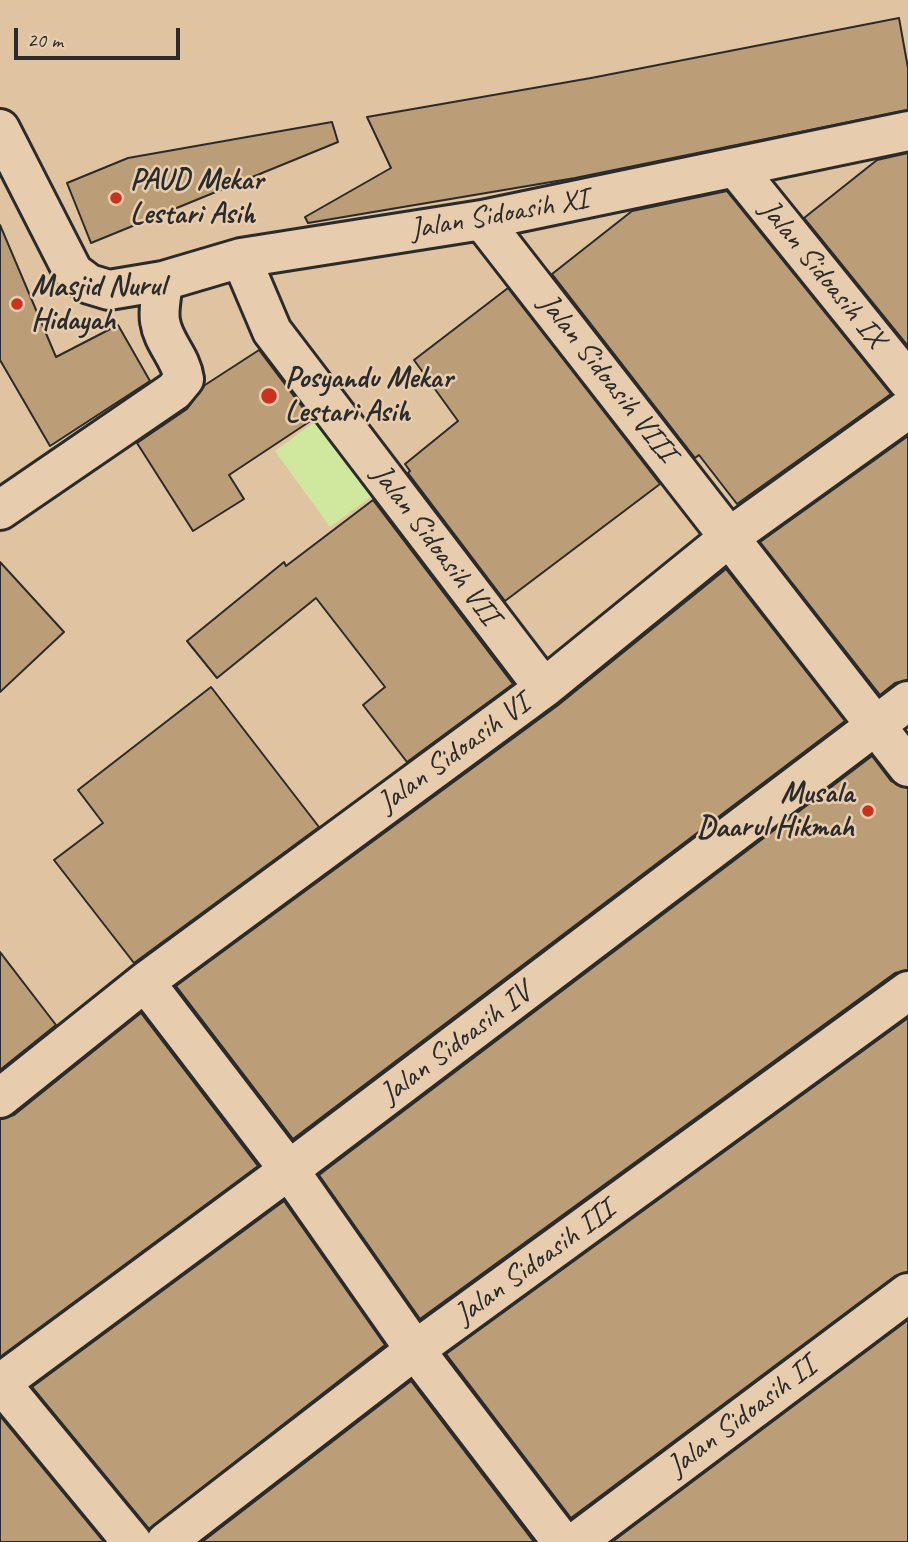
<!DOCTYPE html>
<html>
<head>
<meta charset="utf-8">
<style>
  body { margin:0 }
  #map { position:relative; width:908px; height:1542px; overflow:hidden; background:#e0c3a1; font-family:Caveat,sans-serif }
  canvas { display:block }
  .scale { position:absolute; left:14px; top:28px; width:166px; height:32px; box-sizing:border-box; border:4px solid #2b2b2b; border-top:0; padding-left:9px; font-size:21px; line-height:24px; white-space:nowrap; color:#2b2b2b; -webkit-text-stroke:5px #e7ccae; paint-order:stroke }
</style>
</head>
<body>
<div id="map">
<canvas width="908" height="1542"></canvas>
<div class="scale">20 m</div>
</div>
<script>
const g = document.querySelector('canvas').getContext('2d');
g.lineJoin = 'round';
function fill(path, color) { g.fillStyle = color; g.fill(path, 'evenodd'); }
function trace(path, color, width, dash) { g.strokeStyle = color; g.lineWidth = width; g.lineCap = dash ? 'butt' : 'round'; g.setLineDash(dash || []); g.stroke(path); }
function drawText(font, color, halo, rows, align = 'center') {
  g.font = font + ' Caveat,sans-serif'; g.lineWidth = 5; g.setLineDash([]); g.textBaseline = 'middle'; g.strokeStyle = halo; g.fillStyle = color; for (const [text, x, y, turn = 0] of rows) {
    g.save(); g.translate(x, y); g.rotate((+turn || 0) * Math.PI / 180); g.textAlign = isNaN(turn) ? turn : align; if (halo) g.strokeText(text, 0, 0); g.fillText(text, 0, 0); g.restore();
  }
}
fill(new Path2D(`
  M 324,415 L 379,491 L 330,527 L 275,451 Z`), '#d0e89e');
const building = new Path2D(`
  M 899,18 L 908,68 L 908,110 L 575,178 L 308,223 L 305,217 L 391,168 L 367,117 L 591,78 Z
  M 332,122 L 338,142 L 91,243 L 67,183 L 128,158 Z
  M 908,153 L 908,346 L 804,218 L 877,160 Z
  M 727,191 L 891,394 L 737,504 L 699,455 L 695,458 L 552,274 L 632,211 Z
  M 0,225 L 56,357 L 118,325 L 150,381 L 50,446 L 0,360 Z
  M 508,288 L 660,484 L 505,601 L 408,473 L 410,471 L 405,464 L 458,421 L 414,360 Z
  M 259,350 L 312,420 L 229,475 L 244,499 L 193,531 L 137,443 L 187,409 L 205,385 Z
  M 908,436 L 908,680 L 895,683 L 880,695 L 760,542 Z
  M 373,500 L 513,684 L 407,762 L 363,705 L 385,687 L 316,598 L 217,678 L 187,641 L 284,562 L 286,566 Z
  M 0,562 L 64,632 L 0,692 Z
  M 726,569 L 845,721 L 293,1139 L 176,986 L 557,706 Z
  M 211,687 L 319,827 L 134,963 L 54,860 L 103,823 L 78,790 Z
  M 872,756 L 891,781 L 908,788 L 908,970 L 895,973 L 420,1319 L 319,1175 Z
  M 0,952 L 56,1025 L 0,1070 Z
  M 141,1013 L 258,1166 L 0,1357 L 0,1119 L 14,1115 Z
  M 908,1018 L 908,1272 L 895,1276 L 571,1518 L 446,1354 Z
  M 284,1201 L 385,1345 L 149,1529 L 32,1387 Z
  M 908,1320 L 908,1542 L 612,1542 Z
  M 411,1381 L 534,1542 L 202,1542 Z
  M 0,1416 L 104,1542 L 0,1542 Z`);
fill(building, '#bb9d78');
trace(building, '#2b2b2b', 2);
const minor = new Path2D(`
  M 0,129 L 73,272 L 89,284 L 109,290 L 163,281 L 241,258 L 482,220 L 908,131
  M 736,168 L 908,381
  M 482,220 L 908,767
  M 241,258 L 272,331 L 544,688
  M 0,510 L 174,391 L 184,379 C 181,357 163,343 160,321 C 158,309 162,293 163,281
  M 145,982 L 289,1170 L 415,1350 L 562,1542
  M 0,1098 L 145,982 L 544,688 L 731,536 L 908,409
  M 0,1382 L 132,1542
  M 1,1383 L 289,1170 L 908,701
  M 166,1542 L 415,1350 L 908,991
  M 576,1542 L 908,1293`);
trace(minor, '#2b2b2b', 44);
trace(minor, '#e7ccae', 38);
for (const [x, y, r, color] of [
  [116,198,7,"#c8321e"],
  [17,304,7,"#c8321e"],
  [269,396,9,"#c8321e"],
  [868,811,7,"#c8321e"]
]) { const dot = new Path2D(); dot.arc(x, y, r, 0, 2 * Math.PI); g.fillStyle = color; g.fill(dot); trace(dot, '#e7ccae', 2.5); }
drawText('bold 30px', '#2b2b2b', '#e7ccae', [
  ["PAUD Mekar",130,181],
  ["Lestari Asih",130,215],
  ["Masjid Nurul",31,287],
  ["Hidayah",31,321],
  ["Posyandu Mekar",285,379],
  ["Lestari Asih",285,413],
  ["Musala",854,794,"right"],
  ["Daarul Hikmah",854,828,"right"]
], 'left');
drawText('30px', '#2b2b2b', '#e7ccae', [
  ["Jalan Sidoasih XI",499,215,-10],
  ["Jalan Sidoasih IX",822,274,51],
  ["Jalan Sidoasih VIII",607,378,52],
  ["Jalan Sidoasih VII",435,545,53],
  ["Jalan Sidoasih VI",454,754,-36],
  ["Jalan Sidoasih IV",456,1044,-37],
  ["Jalan Sidoasih III",535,1263,-36],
  ["Jalan Sidoasih II",742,1417,-37]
]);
</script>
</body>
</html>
